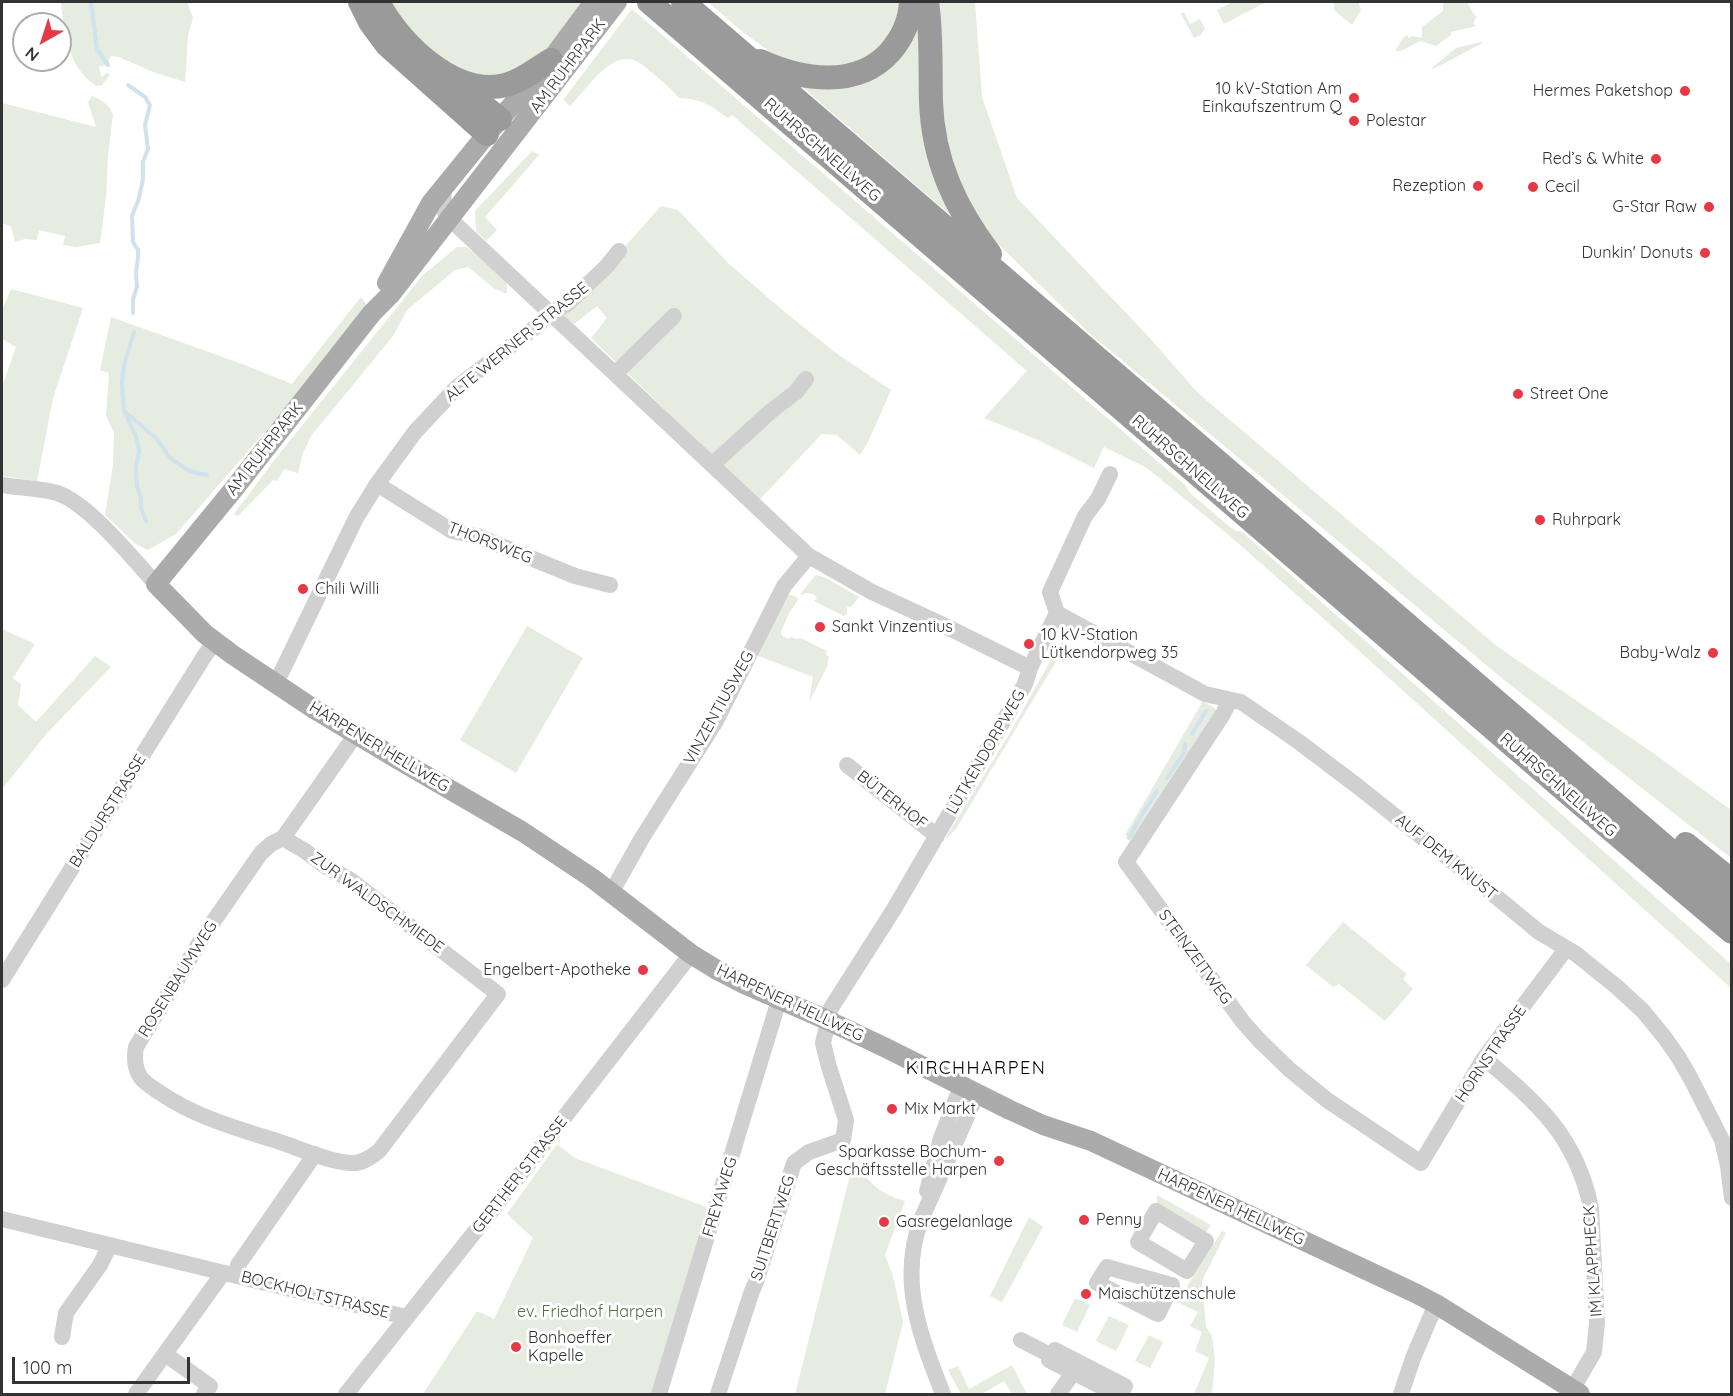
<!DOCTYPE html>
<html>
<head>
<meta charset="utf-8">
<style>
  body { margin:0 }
  #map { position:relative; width:1733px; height:1396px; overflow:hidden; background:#fff; font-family:Quicksand,sans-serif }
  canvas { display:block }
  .frame { position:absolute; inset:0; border:3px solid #333; pointer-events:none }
  .north { position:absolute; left:12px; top:12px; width:60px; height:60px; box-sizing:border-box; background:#fff; border:2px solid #adadad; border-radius:50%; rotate:219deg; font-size:16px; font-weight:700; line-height:24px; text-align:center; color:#333 }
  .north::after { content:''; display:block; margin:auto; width:21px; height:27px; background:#e63946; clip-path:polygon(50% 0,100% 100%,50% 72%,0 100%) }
  .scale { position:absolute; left:12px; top:1357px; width:178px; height:27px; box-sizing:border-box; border:3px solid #333; border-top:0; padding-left:8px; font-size:18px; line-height:21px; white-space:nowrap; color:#333; -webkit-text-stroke:4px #fff; paint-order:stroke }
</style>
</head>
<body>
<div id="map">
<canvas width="1733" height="1396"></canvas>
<div class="frame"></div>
<div class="north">N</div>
<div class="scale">100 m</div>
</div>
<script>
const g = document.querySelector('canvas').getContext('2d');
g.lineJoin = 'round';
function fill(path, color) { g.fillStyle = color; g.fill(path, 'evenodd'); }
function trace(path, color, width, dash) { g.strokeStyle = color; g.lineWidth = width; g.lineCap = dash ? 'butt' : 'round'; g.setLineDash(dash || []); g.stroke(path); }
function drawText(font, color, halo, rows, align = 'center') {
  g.font = font + ' Quicksand,sans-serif'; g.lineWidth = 6; g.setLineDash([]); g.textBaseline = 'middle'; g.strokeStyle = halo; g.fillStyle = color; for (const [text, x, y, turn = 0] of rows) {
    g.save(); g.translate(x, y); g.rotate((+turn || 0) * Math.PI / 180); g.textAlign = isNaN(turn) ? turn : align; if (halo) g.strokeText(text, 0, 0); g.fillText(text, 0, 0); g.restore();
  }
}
fill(new Path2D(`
  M 61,2 L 187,2 L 193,18 L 188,36 L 185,82 L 153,72 L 119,57 L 111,56 L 107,66 L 104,65 L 102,67 L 99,66 L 101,77 L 107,73 L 110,75 L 102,85 L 96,86 C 68,67 64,33 61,2 Z
  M 385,2 L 583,2 L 570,21 L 542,56 L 494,80 L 445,67 Z
  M 708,2 L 904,2 L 890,41 L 847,69 L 797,65 L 773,54 L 744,33 Z
  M 934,2 L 975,2 L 982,97 L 1017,198 L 1146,334 L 1198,393 L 1498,647 L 1653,753 L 1731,810 L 1731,858 L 1504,680 L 1087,331 L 993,239 L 956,185 L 945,137 Z
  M 1233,2 L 1266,2 L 1224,24 L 1217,10 Z
  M 1334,2 L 1358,2 L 1361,10 L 1352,25 L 1334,10 Z
  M 1443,2 L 1467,2 L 1474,15 L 1477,16 L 1473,23 L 1476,26 L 1451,32 L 1451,35 L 1436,46 L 1420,41 L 1401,51 L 1395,51 L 1403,38 L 1407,35 L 1409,38 L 1412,36 L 1422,38 L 1422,27 L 1443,11 Z
  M 917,7 L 962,225 L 793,79 L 847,83 Z
  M 632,9 L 1185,485 L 1190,493 L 1230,527 L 1236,531 L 1241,531 L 1731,964 L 1731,988 L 1325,620 L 1231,537 L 1147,468 L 1104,447 L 1094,468 L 1038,440 L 984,418 L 1027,371 L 732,115 L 728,118 C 710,105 701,99 679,98 C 671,88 661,80 651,72 C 644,66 637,59 627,59 C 606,58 584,92 570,106 L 563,100 Z
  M 1184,12 L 1190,24 L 1200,19 L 1205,29 L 1201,35 L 1194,38 L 1181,14 Z
  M 1481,42 L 1483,43 L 1433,69 L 1432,68 L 1456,48 Z
  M 92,96 L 101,100 L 109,107 L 113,115 L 108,155 L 106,197 L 100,243 L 77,247 L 63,245 L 65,236 L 39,230 L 37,240 L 25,239 L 15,242 L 11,226 L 2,223 L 2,103 L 96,127 L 88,102 Z
  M 532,151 L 539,155 L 485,217 L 497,230 L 486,241 L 476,231 L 475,211 Z
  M 661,206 L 678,210 L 728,263 L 786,313 L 836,353 L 891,390 L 868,442 L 860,455 L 837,435 L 822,434 L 760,499 L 731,473 L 591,338 L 607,318 L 597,306 L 574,324 L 564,315 Z
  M 457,247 L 466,247 L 488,262 L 507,284 L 507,294 L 495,289 L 468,267 L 455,270 L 407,310 L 393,336 L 311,436 L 303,453 L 298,473 L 284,469 L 277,481 L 273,480 L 238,516 L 234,514 L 276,458 L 422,276 Z
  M 11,289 L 83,308 L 53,398 L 37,481 L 2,476 L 2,387 L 16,347 L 2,339 L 2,310 Z
  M 361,297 L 367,305 L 294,398 L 176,534 L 148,550 L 137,545 L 105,515 L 113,465 L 114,432 L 106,416 L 109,373 L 100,370 L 111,317 L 242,364 L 292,384 Z
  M 816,575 L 826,578 L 859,597 L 852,606 L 847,607 L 847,614 L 844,616 L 814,601 L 817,598 C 814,594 807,591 802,595 L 800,594 Z
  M 788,595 L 792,595 L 798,598 L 798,600 L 789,613 L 781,632 L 782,636 L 789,639 L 791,637 L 798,639 L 801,638 L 827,651 L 826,654 L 829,657 L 827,667 L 809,702 L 813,677 L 756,655 Z
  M 527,626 L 583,658 L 516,773 L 460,740 Z
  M 2,629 L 35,644 L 13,678 L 21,684 L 18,705 L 36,722 L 95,656 L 111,667 L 48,732 L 2,789 Z
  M 1068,630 L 1070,631 L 1058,658 L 956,829 L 947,838 L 946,837 L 1008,736 Z
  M 1203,701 L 1219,711 L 1134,841 L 1125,835 Z
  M 1343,922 L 1407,974 L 1403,979 L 1413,989 L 1385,1021 L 1339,984 L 1333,987 L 1306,965 Z
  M 557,1144 L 575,1158 L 709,1208 L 651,1394 L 423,1394 L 477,1311 L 494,1319 L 533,1238 L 507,1214 Z
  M 854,1159 C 870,1184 876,1192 905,1201 L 885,1255 L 893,1276 L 903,1322 L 885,1394 L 795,1394 Z
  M 1157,1195 L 1211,1225 L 1205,1234 L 1157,1206 Z
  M 1029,1217 L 1043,1227 L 1002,1302 L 990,1296 Z
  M 1222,1231 L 1226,1233 L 1202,1281 L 1206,1327 L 1212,1336 L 1215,1360 L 1212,1394 L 1194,1394 L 1209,1358 L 1195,1351 L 1202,1332 L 1190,1326 L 1198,1312 L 1177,1302 Z
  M 1075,1298 L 1090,1305 L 1077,1332 L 1062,1325 Z
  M 1109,1316 L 1129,1325 L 1116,1351 L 1096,1341 Z
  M 1149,1335 L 1163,1342 L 1150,1368 L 1135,1361 Z
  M 1012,1365 L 1027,1394 L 1012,1394 L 1004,1381 L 982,1394 L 961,1394 L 948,1370 L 958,1366 L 969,1389 Z`), '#e6ecdf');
trace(new Path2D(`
  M 91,2 L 97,49 L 108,65
  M 128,85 L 145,97 L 150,105 L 145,125 L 148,149 L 143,162 L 143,179 L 139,198 L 132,216 L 133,242 L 138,250 L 138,258 L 136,272 L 137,287 L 133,299 L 133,313
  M 134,332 L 124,365 L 122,383 L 124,410 L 137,439 L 139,451 L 136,469 L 137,486 L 141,498 L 141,508 L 146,521
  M 124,411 L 157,439 L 170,458 L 189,471 L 207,475
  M 1192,734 L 1206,711
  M 1167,778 L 1184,753 L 1185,744
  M 1129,838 L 1140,818 L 1157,791`), '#cfe2ee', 4);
trace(new Path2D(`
  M 444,185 L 443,209 L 450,219 L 809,556 L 872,592 L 939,623 L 1030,668
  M 616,373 L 674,316
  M 712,465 L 771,411 L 796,392 L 806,379
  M 377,484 L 452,531 L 477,536 L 575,576 L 610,585
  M 2,485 C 20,488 39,488 57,493 C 87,502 134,560 156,584
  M 1057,613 L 1205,694 L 1241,702 L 1299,742 L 1356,785 L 1482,885 L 1539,932 L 1576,954 L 1617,987 L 1643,1011 L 1665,1038 L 1679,1058 L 1691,1079 L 1722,1140 L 1728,1166 L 1732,1198
  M 274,683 L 281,673 L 356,518 L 377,484 L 415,432 L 457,387 L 533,329 L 550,314 L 567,304 L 606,267 L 619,251
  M 1230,700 L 1223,714 L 1126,862 L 1243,1022 L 1259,1040 L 1290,1070 L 1327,1100 L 1421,1163 L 1484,1058 L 1566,949
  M 847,765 L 937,836
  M 283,838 L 305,851 L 325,866 L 352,881 L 498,994 L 379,1151 C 370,1158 361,1164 350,1163 C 328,1161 303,1150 283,1143 C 240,1129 196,1118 159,1092 C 153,1088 146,1084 141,1078 C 134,1068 134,1058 136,1047 L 206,932 L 261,853 L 271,844 L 283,838 L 356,734
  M 611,893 L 642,838 L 716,721 L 784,586 L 809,556
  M 2,980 L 205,655 L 215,642
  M 1484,1058 C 1537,1103 1576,1135 1591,1208 L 1597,1323 L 1594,1352 L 1572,1390
  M 927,1191 L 941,1138 L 961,1086
  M 1156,1211 L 1206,1241 L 1187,1271 L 1138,1242 Z
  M 2,1219 L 406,1317
  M 1107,1267 L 1171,1285 L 1172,1285 L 1158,1314 L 1097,1283 Z
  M 236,1275 L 238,1265 L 315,1154
  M 62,1337 L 66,1313 L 100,1265 L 110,1245
  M 1021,1340 L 1052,1356
  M 165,1354 L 210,1386 L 204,1394
  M 136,1394 L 223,1273
  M 346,1394 L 497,1204 L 691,954
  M 659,1394 L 779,1000
  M 718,1394 L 752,1291 L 756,1282 L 794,1163 L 809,1152 L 843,1140 L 846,1120 L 829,1067 L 823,1043 L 831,1008 L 894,909 L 1025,684 L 1030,668 L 1057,613 L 1050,592 L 1085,516 L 1098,499 L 1110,474
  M 943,1394 C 921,1338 898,1281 921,1220 L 977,1094
  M 1058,1394 L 1073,1373
  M 1116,1394 L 1049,1360 L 1055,1350 L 1125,1386 L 1120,1394
  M 1401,1394 L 1413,1358 L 1436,1304`), '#d0d0d0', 16);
trace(new Path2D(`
  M 617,2 L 391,294 L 372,313 L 233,490 L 156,584 L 205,634 L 233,655 L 314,709 L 399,760 L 523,832 L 592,878 L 691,954 L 717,970 L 742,983 L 827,1020 L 884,1047 L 1010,1110 L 1043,1125 L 1091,1141 L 1415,1293 L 1436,1304 L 1580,1394
  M 387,283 L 431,203 L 487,134 L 551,60 L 594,2`), '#ababab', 20);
trace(new Path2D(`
  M 360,2 L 370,22 L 387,45 L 487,134
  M 378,2 C 399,43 455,98 506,85 C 522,81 536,69 551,60
  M 649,2 L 1576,800 L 1732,932
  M 683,2 L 1732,904
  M 927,2 C 932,35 930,68 931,102 C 933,160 955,208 990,254
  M 760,61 C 801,80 857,89 890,52 C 903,37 910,21 911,2
  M 455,83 L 500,119
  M 1686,844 L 1732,881`), '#9a9a9a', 24);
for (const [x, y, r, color] of [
  [1685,91,6,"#e63946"],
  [1354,98,6,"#e63946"],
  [1354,121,6,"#e63946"],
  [1656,159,6,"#e63946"],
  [1478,186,6,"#e63946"],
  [1533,187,6,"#e63946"],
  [1709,207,6,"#e63946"],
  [1705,253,6,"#e63946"],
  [1518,394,6,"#e63946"],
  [1540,520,6,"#e63946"],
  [303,589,6,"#e63946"],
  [820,627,6,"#e63946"],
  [1029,644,6,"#e63946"],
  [1713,653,6,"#e63946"],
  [643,970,6,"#e63946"],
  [892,1109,6,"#e63946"],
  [999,1161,6,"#e63946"],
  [1084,1220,6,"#e63946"],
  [884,1222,6,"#e63946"],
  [1086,1294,6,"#e63946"],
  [516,1347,6,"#e63946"]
]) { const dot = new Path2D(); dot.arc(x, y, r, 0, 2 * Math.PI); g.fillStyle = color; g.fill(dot); trace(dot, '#fff', 2); }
drawText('16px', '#333', '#fff', [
  ["AM RUHRPARK",568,66,-53],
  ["RUHRSCHNELLWEG",822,150,41],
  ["ALTE WERNER STRASSE",517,342,-39],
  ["AM RUHRPARK",265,449,-52],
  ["RUHRSCHNELLWEG",1190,467,41],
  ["THORSWEG",490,543,21],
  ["VINZENTIUSWEG",719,708,-61],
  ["HARPENER HELLWEG",379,747,31],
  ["LÜTKENDORPWEG",986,752,-60],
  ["RUHRSCHNELLWEG",1558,785,41],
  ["BÜTERHOF",892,800,38],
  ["BALDURSTRASSE",108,811,-58],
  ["AUF DEM KNUST",1446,857,39],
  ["ZUR WALDSCHMIEDE",377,903,36],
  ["STEINZEITWEG",1195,957,54],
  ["ROSENBAUMWEG",178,979,-58],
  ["HARPENER HELLWEG",790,1003,25],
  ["HORNSTRASSE",1491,1054,-56],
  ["GERTHER STRASSE",520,1175,-52],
  ["FREYAWEG",720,1197,-73],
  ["HARPENER HELLWEG",1231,1207,25],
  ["SUITBERTWEG",773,1228,-72],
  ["IM KLAPPHECK",1593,1261,-94],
  ["BOCKHOLTSTRASSE",315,1295,14]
]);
drawText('16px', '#333', '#fff', [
  ["10 kV-Station Am",1342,89,"right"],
  ["Einkaufszentrum Q",1342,107,"right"],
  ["Hermes Paketshop",1673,91,"right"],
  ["Polestar",1366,121],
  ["Red’s & White",1644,159,"right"],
  ["Rezeption",1466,186,"right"],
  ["Cecil",1545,187],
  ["G-Star Raw",1697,207,"right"],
  ["Dunkin' Donuts",1693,253,"right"],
  ["Street One",1530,394],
  ["Ruhrpark",1552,520],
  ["Chili Willi",315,589],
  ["Sankt Vinzentius",832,627],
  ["10 kV-Station",1041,635],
  ["Lütkendorpweg 35",1041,653],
  ["Baby-Walz",1701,653,"right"],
  ["Engelbert-Apotheke",631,970,"right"],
  ["Mix Markt",904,1109],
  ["Sparkasse Bochum-",987,1152,"right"],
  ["Geschäftsstelle Harpen",987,1170,"right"],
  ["Penny",1096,1220],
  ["Gasregelanlage",896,1222],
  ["Maischützenschule",1098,1294],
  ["Bonhoeffer",528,1338],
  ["Kapelle",528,1356]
], 'left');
drawText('16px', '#56703f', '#fff', [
  ["ev. Friedhof Harpen",590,1312]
]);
g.letterSpacing = '1.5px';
drawText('18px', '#000', '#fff', [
  ["KIRCHHARPEN",976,1069]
]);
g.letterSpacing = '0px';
</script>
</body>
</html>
